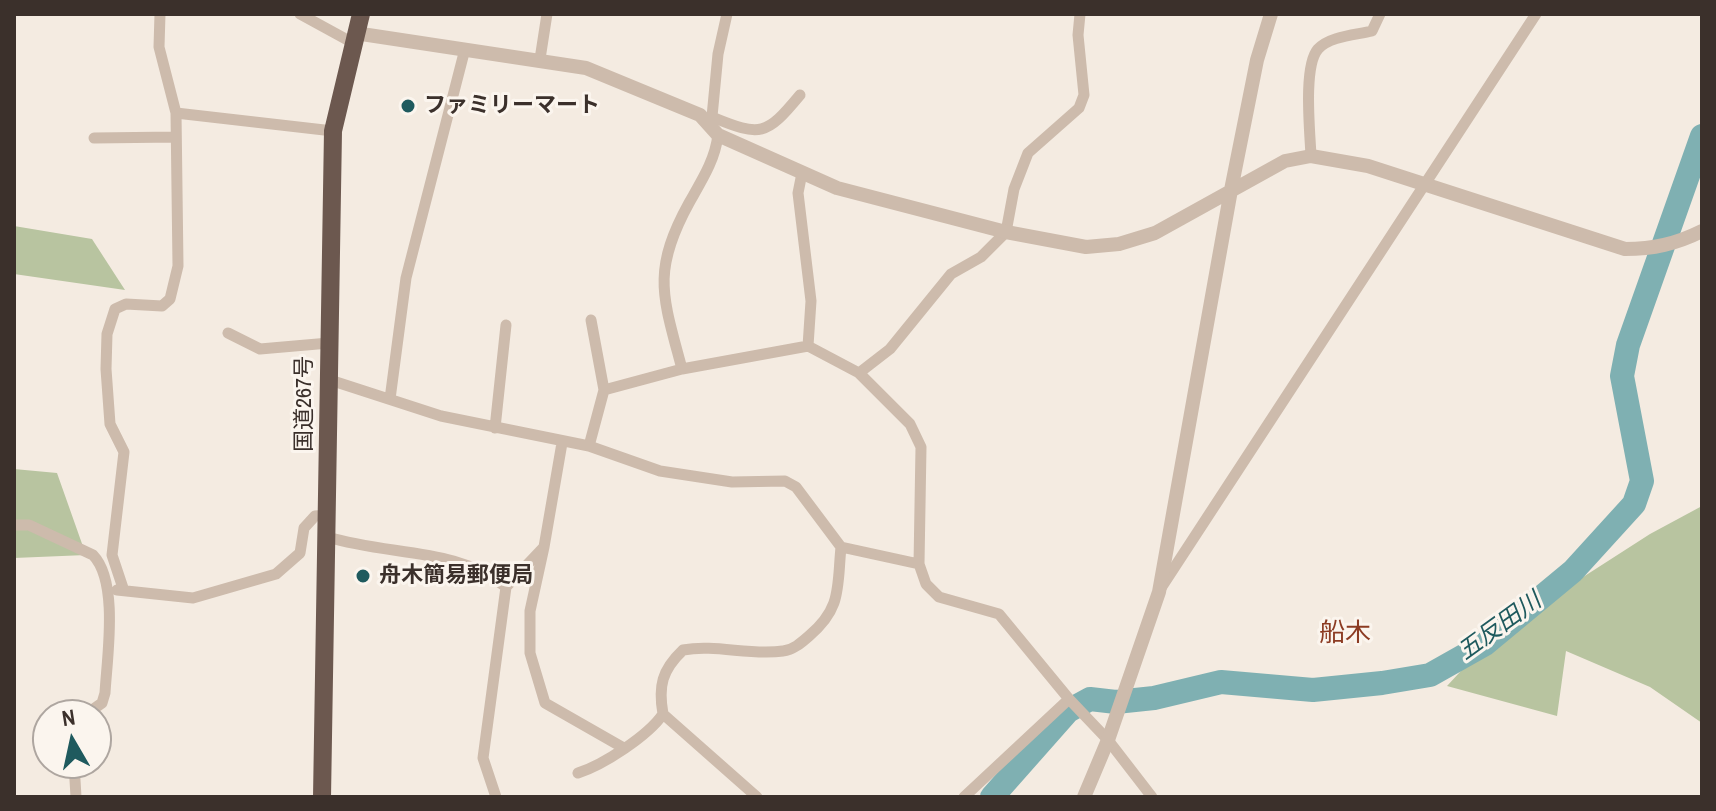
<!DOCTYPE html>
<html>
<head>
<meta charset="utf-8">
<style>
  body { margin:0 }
  #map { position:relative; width:1716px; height:811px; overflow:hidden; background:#f4ebe1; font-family:"Archivo Narrow",sans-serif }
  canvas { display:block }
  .frame { position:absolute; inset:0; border:16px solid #3b302b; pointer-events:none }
  .north { position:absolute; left:32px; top:699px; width:80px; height:80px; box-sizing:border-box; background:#fbf5ee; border:2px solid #aea6a0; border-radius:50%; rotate:351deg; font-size:22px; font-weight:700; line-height:32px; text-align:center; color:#3b302b }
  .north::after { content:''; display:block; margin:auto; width:28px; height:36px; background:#1f5a5e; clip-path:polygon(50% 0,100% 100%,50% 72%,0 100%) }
</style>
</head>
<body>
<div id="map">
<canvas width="1716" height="811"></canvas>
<div class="frame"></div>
<div class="north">N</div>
</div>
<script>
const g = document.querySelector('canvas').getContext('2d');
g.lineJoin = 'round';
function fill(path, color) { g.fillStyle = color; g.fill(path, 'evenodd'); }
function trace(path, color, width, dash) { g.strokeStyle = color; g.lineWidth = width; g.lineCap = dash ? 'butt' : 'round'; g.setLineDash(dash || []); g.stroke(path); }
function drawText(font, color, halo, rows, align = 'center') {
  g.font = font + ' "Archivo Narrow","Noto Sans JP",sans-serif'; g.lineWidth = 6; g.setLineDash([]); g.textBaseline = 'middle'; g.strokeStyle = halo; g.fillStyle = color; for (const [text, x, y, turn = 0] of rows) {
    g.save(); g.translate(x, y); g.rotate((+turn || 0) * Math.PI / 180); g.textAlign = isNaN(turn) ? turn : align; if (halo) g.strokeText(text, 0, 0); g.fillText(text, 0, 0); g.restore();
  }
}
fill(new Path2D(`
  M 14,226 L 92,239 L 125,290 L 14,274 Z
  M 14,469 L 57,473 L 86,555 L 14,558 Z
  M 1702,506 L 1702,723 L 1650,687 L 1566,651 L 1557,716 L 1447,686 L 1496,633 L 1650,534 Z`), '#b8c4a0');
trace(new Path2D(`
  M 992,797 L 1068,711 L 1090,699 L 1116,702 L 1154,698 L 1221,682 L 1313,690 L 1382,683 L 1430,675 L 1485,644 L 1573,571 L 1634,504 L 1642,481 L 1622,376 L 1628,345 L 1702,136`), '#7fb0b2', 24);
trace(new Path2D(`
  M 300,14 L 353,43
  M 540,59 L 547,14
  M 176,113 L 333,131
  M 712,117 C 761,137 766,136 800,95
  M 711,127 L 718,54 L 727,14
  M 94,138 L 176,137
  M 1311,156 C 1310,132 1303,66 1318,49 C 1330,36 1356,35 1372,31 L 1380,14
  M 802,173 L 798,193 L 811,301 L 808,346
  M 591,320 L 604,390
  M 228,333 L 260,349 L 329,343
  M 682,369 C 663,297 651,272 689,203 C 702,180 715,160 718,135
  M 859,373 L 890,349 L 951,274 L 981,257 L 1006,232 L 1014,189 L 1028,153 L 1079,108 L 1084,95 L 1078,35 L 1080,14
  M 330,380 L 441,416 L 589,446 L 604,390 L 682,369 L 808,346 L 859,373 L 910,424 L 921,447 L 919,564 L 926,584 L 939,597 L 999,614 L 1069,699 L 1108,740 L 1152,797
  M 390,399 L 406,278 L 465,49
  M 495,428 L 506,325
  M 589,446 L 660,471 L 732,482 L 785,481 L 796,487 L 841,547 L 919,564
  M 14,525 L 29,525 L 93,555 C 119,582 107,657 105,693 L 102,703 L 85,715
  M 328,537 C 389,556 456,547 506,587 L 483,758 L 496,797
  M 544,547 L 530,611 L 530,653 L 545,703 L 622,747
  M 506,587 L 544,547 L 562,443
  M 123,588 L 112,555 L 124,452 L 110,424 L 106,369 L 107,334 L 115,309 L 126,304 L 162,306 L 170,299 L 178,266 L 176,113 L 159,47 L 160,14
  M 1161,588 L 1536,14
  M 117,590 L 193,598 L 276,574 L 300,553 L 304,528 L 315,516 L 329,515
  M 663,714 C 658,686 662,670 683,650 C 716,644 750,656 783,651 C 793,650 801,643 809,636 C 842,608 837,588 841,547
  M 74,763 L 76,797
  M 578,773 C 603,765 648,736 663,714 L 757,797
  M 964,797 L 1069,699`), '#cdbbac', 11);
trace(new Path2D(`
  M 355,33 L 586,68 L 700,115 L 718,135 L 837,188 L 1006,232 L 1086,247 L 1119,244 L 1155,233 L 1285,161 L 1311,156 L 1368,166 L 1625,249 C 1653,249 1676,244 1702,231
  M 1084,797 L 1108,740 L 1159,592 L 1231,190 L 1257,60 L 1271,14`), '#cdbbac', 14);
trace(new Path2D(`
  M 322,797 L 333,131 L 361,14`), '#6c584f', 18);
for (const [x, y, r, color] of [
  [408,106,8,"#1f5a5e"],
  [363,576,8,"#1f5a5e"]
]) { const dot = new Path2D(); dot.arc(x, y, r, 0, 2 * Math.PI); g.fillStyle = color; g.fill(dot); trace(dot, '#fbf5ee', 3); }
drawText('bold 22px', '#3b302b', '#fbf5ee', [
  ["ファミリーマート",424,106],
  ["舟木簡易郵便局",379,576]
], 'left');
drawText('22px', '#3b302b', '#fbf5ee', [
  ["国道267号",305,404,-90]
]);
drawText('italic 24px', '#1f5a5e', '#fbf5ee', [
  ["五反田川",1500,627,-36]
]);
drawText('26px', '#8c3b22', '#fbf5ee', [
  ["船木",1345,634]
]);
</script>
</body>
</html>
